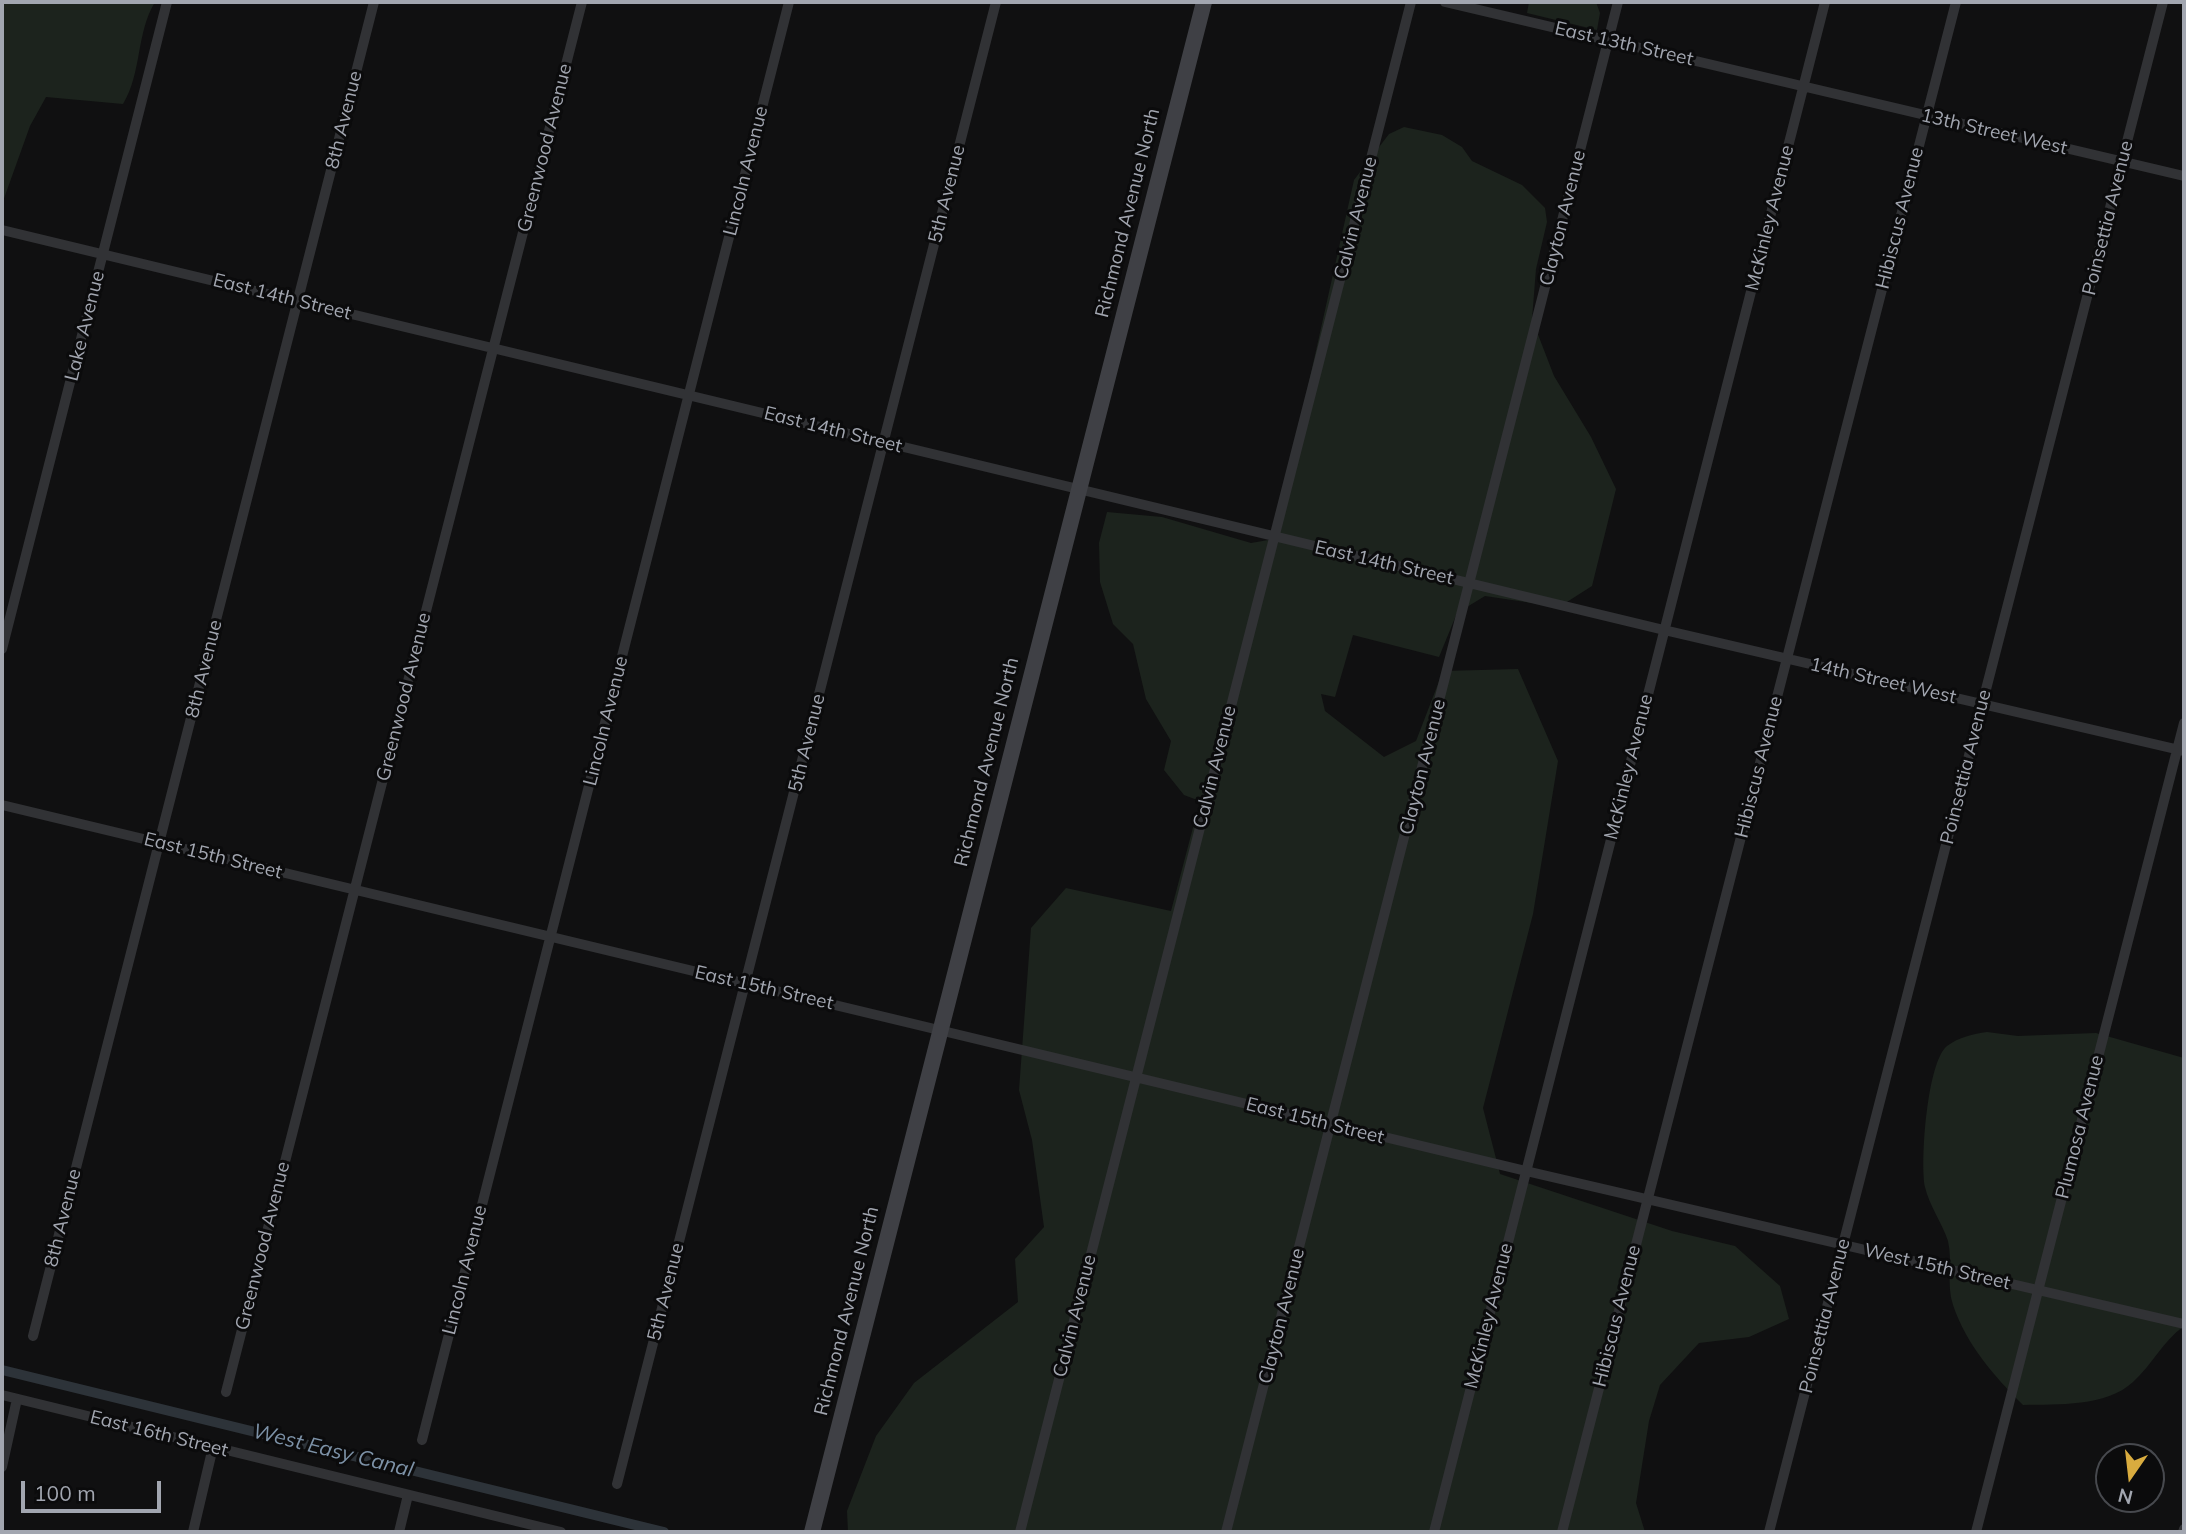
<!DOCTYPE html>
<html>
<head>
<meta charset="utf-8">
<style>
  body { margin:0 }
  #map { position:relative; width:2186px; height:1534px; overflow:hidden; background:#101011; font-family:Mulish,sans-serif }
  canvas { display:block }
  .frame { position:absolute; inset:0; border:4px solid #a2a6b0; pointer-events:none }
  .north { position:absolute; left:2095px; top:1443px; width:70px; height:70px; box-sizing:border-box; background:#0b0b0c; border:2px solid #47494e; border-radius:50%; rotate:194deg; font-size:19px; font-weight:700; line-height:28px; text-align:center; color:#a2a6b0 }
  .north::after { content:''; display:block; margin:auto; width:24px; height:32px; background:#d9ac3f; clip-path:polygon(50% 0,100% 100%,50% 72%,0 100%) }
  .scale { position:absolute; left:21px; top:1481px; width:140px; height:32px; box-sizing:border-box; border:4px solid #a2a6b0; border-top:0; padding-left:9px; font-size:21px; line-height:24px; white-space:nowrap; color:#a2a6b0; -webkit-text-stroke:5px #0b0b0c; paint-order:stroke }
</style>
</head>
<body>
<div id="map">
<canvas width="2186" height="1534"></canvas>
<div class="frame"></div>
<div class="north">N</div>
<div class="scale">100 m</div>
</div>
<script>
const g = document.querySelector('canvas').getContext('2d');
g.lineJoin = 'round';
function fill(path, color) { g.fillStyle = color; g.fill(path, 'evenodd'); }
function trace(path, color, width, dash) { g.strokeStyle = color; g.lineWidth = width; g.lineCap = dash ? 'butt' : 'round'; g.setLineDash(dash || []); g.stroke(path); }
function drawText(font, color, halo, rows, align = 'center') {
  g.font = font + ' Mulish,sans-serif'; g.lineWidth = 6; g.setLineDash([]); g.textBaseline = 'middle'; g.strokeStyle = halo; g.fillStyle = color; for (const [text, x, y, turn = 0] of rows) {
    g.save(); g.translate(x, y); g.rotate((+turn || 0) * Math.PI / 180); g.textAlign = isNaN(turn) ? turn : align; if (halo) g.strokeText(text, 0, 0); g.fillText(text, 0, 0); g.restore();
  }
}
fill(new Path2D(`
  M 2,2 L 155,2 C 136,33 142,73 123,104 L 46,97 L 30,126 L 2,204 Z
  M 1529,2 L 1596,2 L 1600,13 L 1597,30 L 1527,13 Z
  M 1404,127 L 1442,135 L 1462,147 L 1472,161 L 1522,185 L 1545,208 L 1547,222 L 1536,269 L 1532,319 L 1554,376 L 1591,437 L 1616,489 L 1592,586 L 1559,607 L 1485,596 L 1457,613 L 1439,657 L 1353,635 L 1335,697 L 1321,694 L 1325,711 L 1384,757 L 1416,741 L 1443,671 L 1518,669 L 1558,761 L 1533,914 L 1483,1108 L 1500,1174 L 1672,1231 L 1735,1246 L 1780,1286 L 1789,1319 L 1749,1337 L 1699,1343 L 1660,1385 L 1649,1421 L 1636,1503 L 1645,1532 L 848,1532 L 847,1511 L 876,1436 L 914,1383 L 1018,1302 L 1015,1259 L 1044,1227 L 1032,1140 L 1019,1090 L 1031,928 L 1066,888 L 1171,911 L 1200,801 L 1184,795 L 1164,770 L 1171,741 L 1146,699 L 1133,644 L 1113,624 L 1100,582 L 1099,543 L 1107,512 L 1162,517 L 1251,543 L 1274,539 L 1354,180 L 1389,134 Z
  M 1987,1032 L 2018,1036 L 2096,1033 L 2184,1058 L 2184,1326 C 2163,1341 2152,1365 2133,1382 C 2106,1407 2058,1404 2023,1405 C 1994,1376 1966,1344 1953,1305 C 1946,1284 1953,1262 1948,1241 C 1942,1223 1929,1205 1925,1187 C 1920,1162 1927,1062 1947,1046 C 1959,1037 1973,1034 1987,1032 Z`), '#1c231d');
trace(new Path2D(`
  M 2,1370 L 664,1532`), '#2d3339', 10);
trace(new Path2D(`
  M 1445,2 L 2184,176
  M 2,230 L 1664,630 L 2184,751
  M 2,649 L 167,2
  M 2,805 L 1526,1171 L 2184,1324
  M 33,1336 L 374,2
  M 226,1392 L 582,2
  M 2,1395 L 561,1532
  M 422,1440 L 789,2
  M 2,1467 L 17,1399
  M 617,1484 L 996,2
  M 193,1532 L 213,1447
  M 399,1532 L 408,1495
  M 1020,1532 L 1411,2
  M 1226,1532 L 1618,2
  M 1434,1532 L 1825,2
  M 1562,1532 L 1956,2
  M 1769,1532 L 2163,2
  M 1976,1532 L 2184,723
  M 2183,1532 L 2184,1529`), '#313235', 10);
trace(new Path2D(`
  M 812,1532 L 1204,2`), '#3f4045', 16);
drawText('19px', '#a2a6b0', '#0b0b0c', [
  ["East 13th Street",1624,44,13],
  ["8th Avenue",344,120,-76],
  ["13th Street West",1994,132,13],
  ["Greenwood Avenue",545,148,-76],
  ["Lincoln Avenue",746,171,-76],
  ["5th Avenue",947,194,-76],
  ["Richmond Avenue North",1128,213,-76],
  ["Calvin Avenue",1356,218,-76],
  ["Clayton Avenue",1563,218,-76],
  ["McKinley Avenue",1770,218,-76],
  ["Hibiscus Avenue",1900,218,-76],
  ["Poinsettia Avenue",2108,218,-76],
  ["East 14th Street",282,297,14],
  ["Lake Avenue",85,326,-76],
  ["East 14th Street",833,430,14],
  ["East 14th Street",1384,563,13],
  ["8th Avenue",204,669,-76],
  ["14th Street West",1883,681,13],
  ["Greenwood Avenue",404,697,-76],
  ["Lincoln Avenue",606,721,-76],
  ["5th Avenue",807,743,-76],
  ["Richmond Avenue North",987,762,-76],
  ["Calvin Avenue",1215,767,-76],
  ["Clayton Avenue",1423,767,-76],
  ["McKinley Avenue",1629,767,-76],
  ["Hibiscus Avenue",1759,767,-76],
  ["Poinsettia Avenue",1966,767,-76],
  ["East 15th Street",213,856,14],
  ["East 15th Street",764,988,13],
  ["East 15th Street",1315,1121,14],
  ["Plumosa Avenue",2080,1127,-76],
  ["8th Avenue",63,1218,-76],
  ["Greenwood Avenue",263,1246,-76],
  ["West 15th Street",1937,1267,13],
  ["Lincoln Avenue",465,1270,-76],
  ["5th Avenue",666,1292,-76],
  ["Richmond Avenue North",847,1311,-76],
  ["Calvin Avenue",1075,1316,-76],
  ["Clayton Avenue",1282,1316,-76],
  ["McKinley Avenue",1489,1316,-76],
  ["Hibiscus Avenue",1617,1316,-76],
  ["Poinsettia Avenue",1825,1316,-76],
  ["East 16th Street",159,1434,14]
]);
drawText('italic 21px', '#7d92a7', '#0b0b0c', [
  ["West Easy Canal",333,1451,14]
]);
</script>
</body>
</html>
